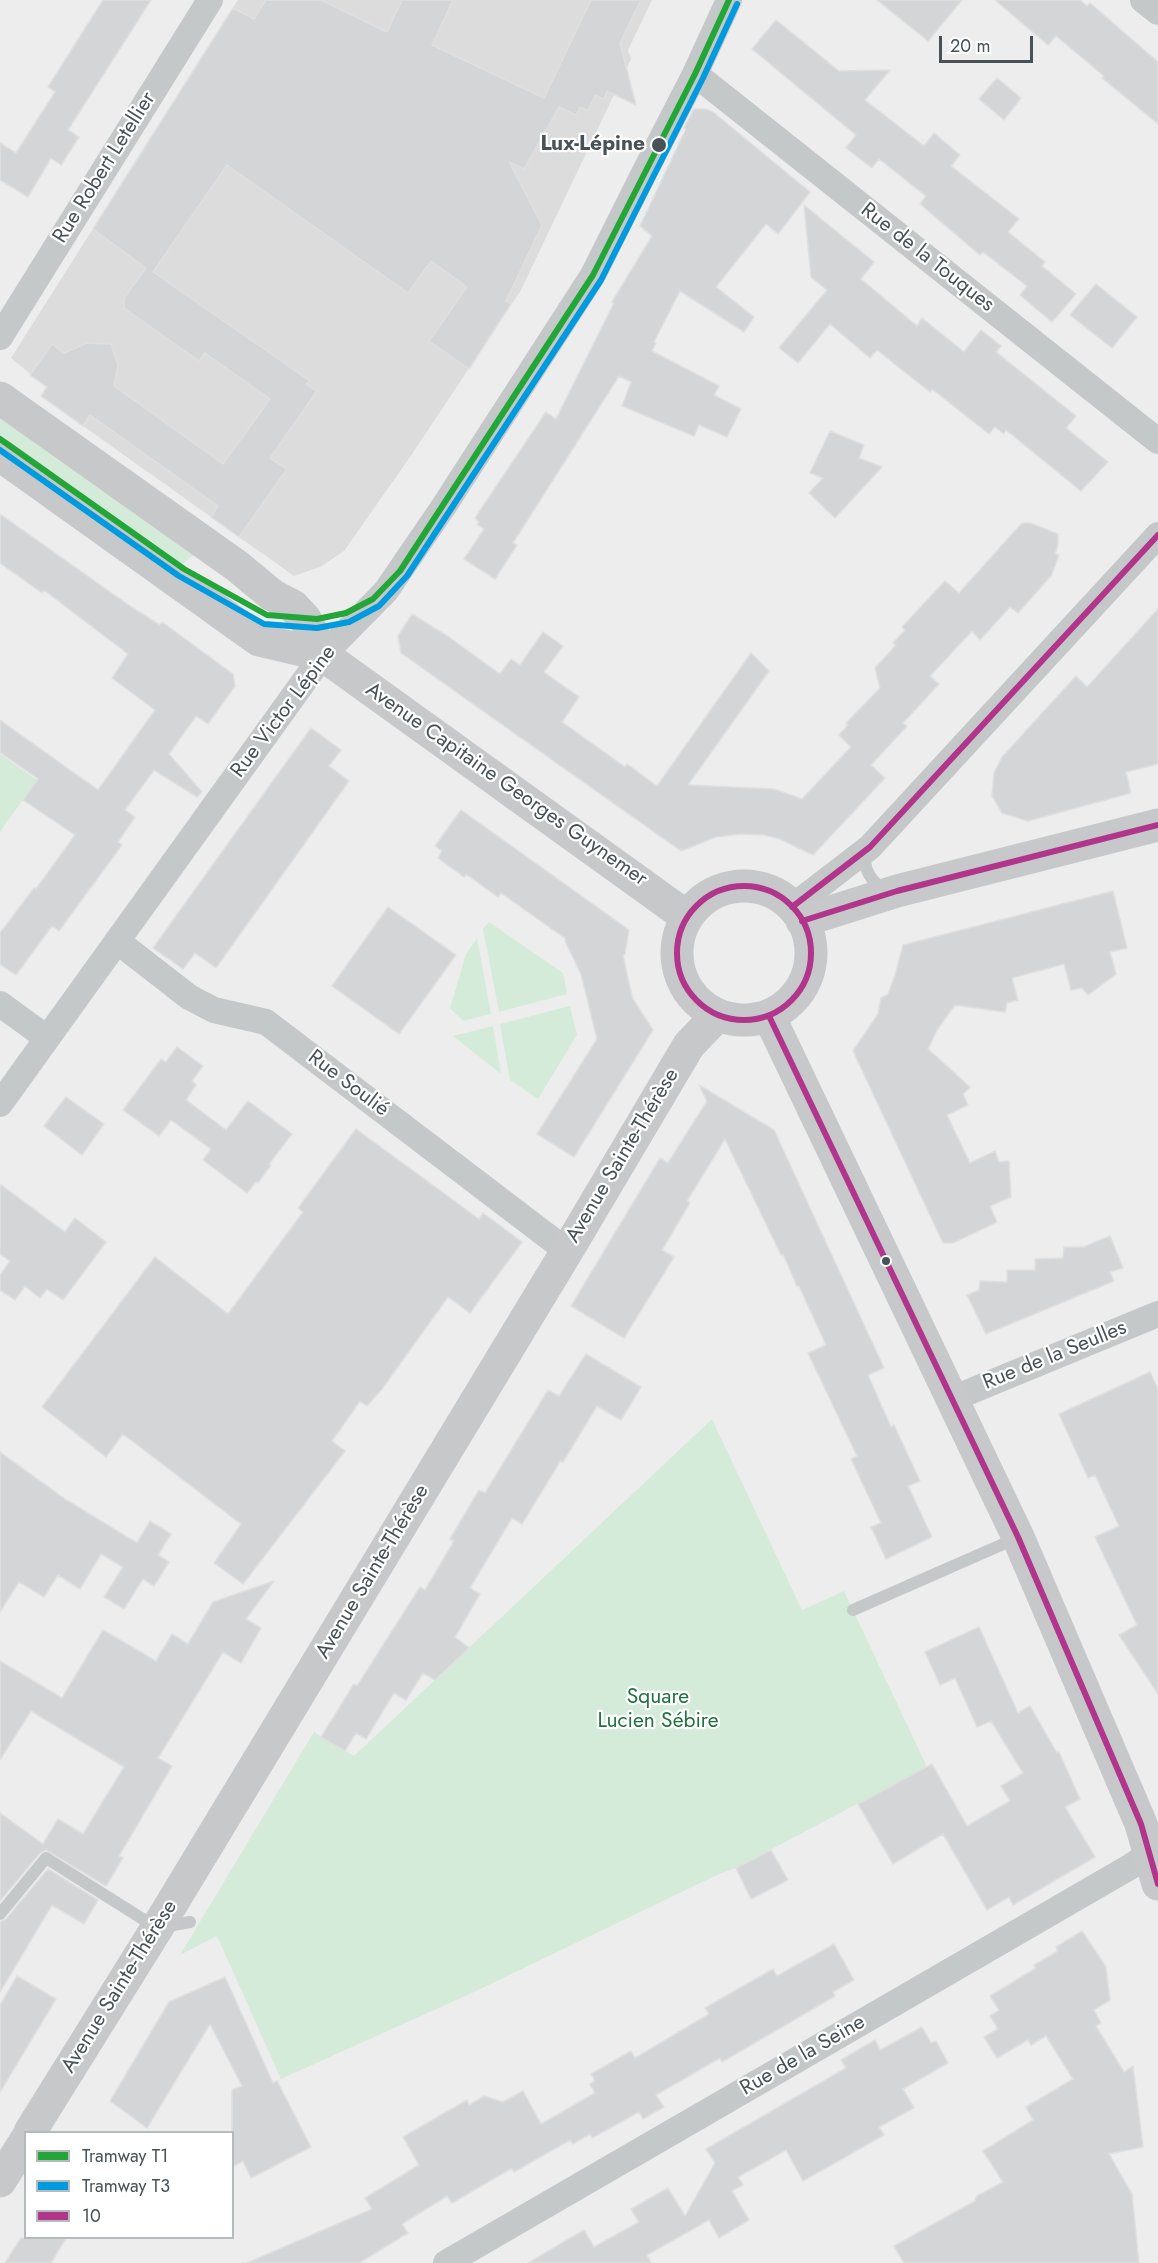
<!DOCTYPE html>
<html>
<head>
<meta charset="utf-8">
<style>
  body { margin:0 }
  #map { position:relative; width:1158px; height:2263px; overflow:hidden; background:#eeeded; font-family:Jost,sans-serif }
  canvas { display:block }
  .legend { position:absolute; left:24px; top:2131px; width:210px; height:108px; box-sizing:border-box; background:#fff; border:2px solid #b5babc; margin:0; padding:8px 10px; list-style:none; font-size:18px; color:#475258 }
  .legend li { display:flex; align-items:center; gap:12px; height:30px }
  .legend b { width:30px; border:2px solid #b5babc }
  .scale { position:absolute; left:939px; top:36px; width:94px; height:27px; box-sizing:border-box; border:3px solid #475258; border-top:0; padding-left:8px; font-size:18px; line-height:21px; white-space:nowrap; color:#475258; -webkit-text-stroke:4px #fff; paint-order:stroke }
</style>
</head>
<body>
<div id="map">
<canvas width="1158" height="2263"></canvas>
<ul class="legend">
<li><b style="height:8px;background:#23a638"></b>Tramway T1</li>
<li><b style="height:8px;background:#009adf"></b>Tramway T3</li>
<li><b style="height:8px;background:#b0358b"></b>10</li>
</ul>
<div class="scale">20 m</div>
</div>
<script>
const g = document.querySelector('canvas').getContext('2d');
g.lineJoin = 'round';
function fill(path, color) { g.fillStyle = color; g.fill(path, 'evenodd'); }
function trace(path, color, width, dash) { g.strokeStyle = color; g.lineWidth = width; g.lineCap = dash ? 'butt' : 'round'; g.setLineDash(dash || []); g.stroke(path); }
function drawText(font, color, halo, rows, align = 'center') {
  g.font = font + ' Jost,sans-serif'; g.lineWidth = 4.5; g.setLineDash([]); g.textBaseline = 'middle'; g.strokeStyle = halo; g.fillStyle = color; for (const [text, x, y, turn = 0] of rows) {
    g.save(); g.translate(x, y); g.rotate((+turn || 0) * Math.PI / 180); g.textAlign = isNaN(turn) ? turn : align; if (halo) g.strokeText(text, 0, 0); g.fillText(text, 0, 0); g.restore();
  }
}
fill(new Path2D(`
  M 238,0 L 652,0 L 628,50 L 631,59 L 521,290 L 412,454 L 344,551 L 320,567 L 294,576 L 41,396 L 46,387 L 11,358 Z`), '#dcdcdd');
fill(new Path2D(`
  M 0,407 L 201,550 L 175,569 L 0,443 Z
  M 0,754 L 37,780 L 0,832 Z
  M 489,922 L 563,973 L 567,994 L 499,1012 L 483,929 Z
  M 477,938 L 491,1014 L 463,1021 L 450,1008 L 466,954 Z
  M 570,1006 L 577,1035 L 538,1099 L 510,1080 L 500,1024 Z
  M 493,1026 L 501,1074 L 453,1036 Z
  M 712,1419 L 802,1610 L 844,1591 L 927,1767 L 736,1868 L 719,1874 L 472,1993 L 281,2079 L 217,1936 L 180,1955 L 314,1732 L 354,1756 Z`), '#d4ebda');
const building = new Path2D(`
  M 103,0 L 151,0 L 68,130 L 79,137 L 61,165 L 51,158 L 28,197 L 0,180 L 0,143 L 16,153 L 55,92 L 48,87 Z
  M 266,0 L 321,0 L 387,32 L 402,0 L 453,0 L 432,45 L 544,98 L 591,0 L 641,0 L 620,43 L 636,105 L 607,91 L 604,99 L 595,95 L 588,111 L 580,107 L 576,115 L 559,107 L 524,169 L 509,162 L 542,225 L 506,301 L 511,304 L 469,369 L 429,341 L 467,287 L 431,261 L 408,293 L 227,165 L 153,272 L 310,381 L 306,384 L 317,391 L 270,458 L 287,469 L 239,537 L 211,517 L 218,506 L 90,415 L 83,426 L 41,396 L 47,387 L 30,375 L 52,344 L 64,353 L 87,343 L 111,344 L 118,365 L 114,386 L 223,464 L 270,399 L 205,353 L 199,361 L 124,308 L 124,298 L 146,268 L 93,229 L 233,8 L 254,19 Z
  M 877,0 L 962,0 L 928,41 Z
  M 995,0 L 1080,0 L 1087,6 L 1090,3 L 1158,62 L 1158,124 L 1102,78 L 1104,76 L 1056,36 L 1048,45 Z
  M 776,20 L 839,71 L 890,70 L 865,100 L 924,146 L 934,133 L 960,155 L 951,166 L 1019,219 L 1008,232 L 1045,262 L 1042,266 L 1076,294 L 1052,322 L 1020,295 L 1027,286 L 983,252 L 980,255 L 920,204 L 926,196 L 879,159 L 872,168 L 846,148 L 856,135 L 752,49 Z
  M 997,78 L 1021,98 L 1004,120 L 979,99 Z
  M 694,109 L 706,109 L 713,112 L 810,192 L 778,234 L 766,224 L 716,287 L 754,317 L 744,332 L 680,291 L 654,342 L 656,343 L 652,351 L 719,386 L 714,395 L 741,409 L 727,437 L 699,425 L 694,436 L 622,406 L 631,382 L 619,376 L 513,543 L 517,545 L 495,579 L 464,559 L 484,529 L 477,524 L 479,522 L 475,518 L 546,412 L 556,419 L 614,303 L 612,302 L 652,236 L 640,226 L 686,129 L 684,128 Z
  M 804,205 L 874,262 L 861,279 L 917,326 L 922,318 L 964,352 L 981,330 L 1001,346 L 996,352 L 1076,416 L 1066,428 L 1108,462 L 1081,491 L 1006,430 L 1004,434 L 995,427 L 989,434 L 932,389 L 930,392 L 877,350 L 870,358 L 830,324 L 798,363 L 779,348 L 827,290 L 811,277 Z
  M 1096,284 L 1137,317 L 1112,348 L 1070,315 Z
  M 830,431 L 864,445 L 859,458 L 882,467 L 835,518 L 809,493 L 823,478 L 810,473 Z
  M 0,514 L 130,606 L 160,625 L 162,622 L 233,674 L 235,686 L 208,724 L 196,716 L 169,754 L 202,792 L 197,797 L 154,770 L 125,810 L 135,817 L 118,842 L 122,845 L 59,931 L 52,926 L 16,975 L 0,964 L 0,933 L 34,888 L 36,889 L 75,835 L 23,800 L 38,779 L 0,752 L 0,720 L 98,790 L 155,710 L 112,678 L 128,654 L 44,590 L 42,593 L 0,563 Z
  M 1022,523 L 1030,523 L 1058,534 L 1058,545 L 1055,554 L 1059,555 L 1051,576 L 1018,613 L 1010,607 L 980,640 L 972,631 L 930,676 L 939,684 L 903,723 L 907,726 L 871,765 L 885,778 L 813,855 L 780,839 L 764,835 L 742,834 L 716,837 L 681,851 L 401,653 L 398,636 L 412,614 L 449,637 L 500,674 L 511,659 L 520,665 L 543,632 L 563,646 L 544,672 L 579,697 L 562,722 L 625,767 L 627,764 L 657,786 L 751,653 L 769,671 L 688,785 L 774,789 L 802,799 L 851,747 L 839,735 L 848,725 L 846,723 L 880,688 L 875,668 L 896,645 L 893,643 L 905,630 L 902,627 L 945,581 L 959,593 Z
  M 1158,609 L 1158,764 L 1126,772 L 1131,793 L 1028,821 L 1002,813 L 992,796 L 994,773 L 1002,757 L 1076,676 L 1087,687 Z
  M 311,728 L 341,750 L 329,766 L 349,781 L 216,968 L 195,953 L 183,969 L 153,948 Z
  M 461,810 L 629,930 L 625,954 L 623,955 L 629,983 L 633,999 L 653,1030 L 574,1157 L 537,1134 L 597,1039 L 581,974 L 565,941 L 566,939 L 501,893 L 498,897 L 466,874 L 464,877 L 438,858 L 442,851 L 435,846 Z
  M 1113,891 L 1127,948 L 1110,952 L 1116,974 L 1088,995 L 1082,988 L 1071,990 L 1064,964 L 1012,978 L 1018,1000 L 1007,1003 L 1005,1012 L 955,1005 L 937,1030 L 928,1049 L 970,1087 L 963,1094 L 968,1105 L 947,1115 L 970,1163 L 995,1151 L 999,1162 L 1009,1161 L 1011,1197 L 990,1206 L 997,1222 L 953,1243 L 943,1243 L 853,1051 L 878,1014 L 881,998 L 888,994 L 895,975 L 903,945 Z
  M 388,907 L 456,955 L 399,1034 L 332,986 Z
  M 177,1047 L 203,1066 L 192,1081 L 196,1085 L 186,1100 L 226,1130 L 248,1101 L 292,1134 L 269,1164 L 271,1165 L 258,1183 L 256,1182 L 247,1193 L 203,1160 L 211,1149 L 171,1120 L 159,1136 L 123,1110 L 161,1059 L 166,1062 Z
  M 699,1085 L 774,1130 L 884,1368 L 868,1375 L 891,1427 L 894,1425 L 920,1481 L 908,1486 L 932,1537 L 886,1559 L 871,1527 L 881,1523 L 851,1459 L 857,1456 L 808,1353 L 826,1345 L 799,1286 L 797,1286 L 783,1254 L 781,1255 L 725,1139 L 687,1201 L 690,1203 L 662,1250 L 674,1257 L 624,1338 L 571,1306 L 660,1158 L 668,1163 L 707,1101 Z
  M 66,1097 L 104,1124 L 82,1155 L 44,1126 Z
  M 356,1129 L 479,1219 L 483,1213 L 522,1242 L 470,1313 L 448,1297 L 382,1389 L 367,1406 L 360,1401 L 332,1441 L 345,1451 L 243,1584 L 214,1563 L 241,1524 L 123,1434 L 106,1457 L 42,1407 L 155,1257 L 228,1314 L 303,1212 L 298,1208 Z
  M 0,1184 L 65,1232 L 75,1218 L 106,1242 L 63,1300 L 47,1289 L 40,1298 L 25,1286 L 15,1300 L 0,1290 L 0,1275 L 10,1261 L 0,1254 Z
  M 1110,1236 L 1123,1268 L 1110,1272 L 1114,1281 L 986,1334 L 967,1295 L 979,1290 L 980,1281 L 1007,1282 L 1007,1270 L 1035,1270 L 1035,1259 L 1063,1258 L 1064,1247 L 1084,1247 Z
  M 586,1354 L 641,1387 L 621,1420 L 597,1406 L 563,1462 L 561,1460 L 522,1524 L 512,1518 L 470,1588 L 480,1594 L 455,1637 L 469,1648 L 435,1680 L 423,1673 L 406,1700 L 394,1693 L 366,1739 L 356,1733 L 345,1751 L 321,1737 L 354,1684 L 357,1686 L 420,1587 L 425,1590 L 454,1541 L 450,1539 L 479,1490 L 485,1493 L 548,1390 L 559,1396 Z
  M 1150,1372 L 1158,1389 L 1158,1694 L 1119,1635 L 1137,1625 L 1095,1537 L 1119,1526 L 1095,1475 L 1088,1478 L 1059,1414 Z
  M 0,1452 L 65,1499 L 137,1543 L 150,1521 L 171,1534 L 158,1555 L 169,1562 L 154,1586 L 143,1579 L 124,1609 L 104,1597 L 123,1567 L 101,1554 L 80,1589 L 58,1575 L 44,1597 L 19,1582 L 0,1612 Z
  M 274,1581 L 246,1619 L 261,1628 L 241,1663 L 223,1652 L 158,1758 L 172,1766 L 119,1856 L 123,1858 L 106,1886 L 46,1850 L 40,1853 L 0,1901 L 0,1813 L 43,1844 L 58,1819 L 83,1834 L 124,1767 L 31,1711 L 0,1760 L 0,1661 L 62,1698 L 103,1630 L 156,1661 L 172,1634 L 188,1644 L 213,1602 Z
  M 979,1627 L 1018,1713 L 1030,1706 L 1057,1753 L 1059,1752 L 1080,1799 L 1065,1807 L 1095,1857 L 1013,1905 L 1009,1897 L 987,1910 L 943,1834 L 893,1864 L 858,1804 L 932,1764 L 967,1826 L 1010,1801 L 1001,1786 L 1023,1773 L 991,1721 L 977,1727 L 955,1678 L 940,1685 L 925,1652 Z
  M 771,1850 L 788,1880 L 751,1899 L 736,1868 Z
  M 48,1869 L 98,1900 L 84,1924 L 52,1905 L 0,1992 L 0,1922 L 6,1919 Z
  M 1082,1931 L 1106,1967 L 1110,2000 L 1094,2010 L 1101,2023 L 1096,2026 L 1124,2072 L 1133,2066 L 1143,2147 L 1109,2154 L 1132,2194 L 1139,2263 L 904,2263 L 894,2246 L 975,2201 L 977,2196 L 1003,2182 L 983,2151 L 1033,2120 L 1026,2107 L 1073,2079 L 1046,2036 L 1031,2045 L 1028,2040 L 997,2058 L 984,2037 L 998,2029 L 990,2016 L 999,2010 L 990,1996 L 1036,1968 L 1034,1965 L 1058,1951 L 1056,1947 Z
  M 834,1944 L 854,1980 L 833,1992 L 835,1996 L 722,2062 L 720,2058 L 656,2095 L 664,2107 L 643,2119 L 639,2112 L 592,2138 L 590,2134 L 573,2144 L 570,2140 L 514,2172 L 512,2168 L 452,2203 L 447,2196 L 402,2224 L 408,2233 L 359,2263 L 247,2263 L 372,2209 L 365,2198 L 419,2165 L 403,2137 L 467,2100 L 469,2105 L 484,2096 L 503,2102 L 523,2091 L 541,2124 L 595,2093 L 590,2084 L 595,2081 L 591,2074 L 631,2051 L 635,2058 L 709,2014 L 705,2008 L 773,1969 L 777,1976 Z
  M 17,1976 L 56,1999 L 0,2092 L 0,2005 Z
  M 225,1977 L 273,2083 L 277,2081 L 311,2147 L 251,2178 L 243,2161 L 232,2167 L 232,2090 L 242,2086 L 210,2024 L 147,2128 L 110,2101 L 169,2002 Z
  M 922,2027 L 931,2043 L 936,2041 L 948,2063 L 903,2089 L 914,2108 L 879,2127 L 884,2135 L 803,2181 L 786,2150 L 738,2177 L 743,2185 L 732,2191 L 749,2220 L 719,2238 L 709,2220 L 647,2255 L 651,2263 L 528,2263 L 584,2230 L 594,2247 L 639,2222 L 631,2209 L 668,2188 L 685,2216 L 715,2163 L 706,2149 L 846,2068 L 841,2060 L 875,2040 L 880,2050 Z
  M 21,2238 L 66,2238 L 51,2263 L 5,2263 Z`);
fill(building, '#d4d5d6');
trace(building, '#dfdfe0', 1.5);
trace(new Path2D(`
  M 868,851 C 860,866 872,885 887,889
  M 853,1610 L 1017,1538
  M 0,1914 L 46,1858 L 157,1928 L 190,1922`), '#c5c8c9', 12);
trace(new Path2D(`
  M 1143,0 L 1158,12
  M 695,74 L 1158,441
  M 0,337 L 210,0
  M 792,907 L 870,847 L 1158,535
  M 117,941 L 189,997 L 214,1010 L 266,1022 L 567,1251
  M 0,1004 L 47,1038
  M 0,1104 L 323,655 L 386,591 L 444,506 L 593,275 L 642,177 L 695,74 L 729,0
  M 952,1399 L 1158,1314
  M 446,2263 L 1128,1868 L 1158,1849`), '#c5c8c9', 26);
trace(new Path2D(`
  M 0,398 L 237,566 L 272,595 L 293,606 L 305,619 L 323,655
  M 0,455 L 259,640 L 323,655 L 687,917
  M677 953a67 67 0 1 1 134 0a67 67 0 1 1-134 0Z
  M 802,921 L 897,891 L 1158,825
  M 769,1016 L 1018,1537 L 1141,1824 L 1158,1884
  M 30,2132 L 157,1928 L 567,1251 L 689,1045 L 718,1015
  M 0,2181 L 26,2140`), '#c6c8ca', 33);
trace(new Path2D(`
  M677 953a67 67 0 1 1 134 0a67 67 0 1 1-134 0Z
  M 792,907 L 870,847 L 1158,535
  M 802,921 L 897,891 L 1158,825
  M 769,1016 L 1018,1537 L 1141,1824 L 1158,1884`), '#b0358b', 6);
trace(new Path2D(`
  M 0,439 L 184,569 L 267,615 L 317,619 L 346,613 L 373,599 L 400,571 L 593,275 L 695,74 L 729,0`), '#23a638', 6);
trace(new Path2D(`
  M 0,450 L 179,576 L 264,624 L 317,628 L 349,622 L 379,606 L 407,576 L 601,280 L 703,78 L 737,4`), '#009adf', 6);
for (const [x, y, r, color] of [
  [659,145,8,"#475258"],
  [886,1261,5,"#475258"]
]) { const dot = new Path2D(); dot.arc(x, y, r, 0, 2 * Math.PI); g.fillStyle = color; g.fill(dot); trace(dot, '#fff', 2); }
drawText('bold 21px', '#475258', '#fff', [
  ["Lux-Lépine",645,145]
], 'right');
drawText('21px', '#475258', '#fff', [
  ["Rue Robert Letellier",105,168,-58],
  ["Rue de la Touques",927,258,38],
  ["Rue Victor Lépine",284,712,-53],
  ["Avenue Capitaine Georges Guynemer",506,785,35],
  ["Rue Soulié",348,1084,37],
  ["Avenue Sainte-Thérèse",623,1156,-59],
  ["Rue de la Seulles",1055,1356,-22],
  ["Avenue Sainte-Thérèse",373,1572,-59],
  ["Avenue Sainte-Thérèse",120,1987,-58],
  ["Rue de la Seine",803,2056,-30]
]);
drawText('21px', '#1f713f', '#fff', [
  ["Square",658,1698],
  ["Lucien Sébire",658,1722]
]);
</script>
</body>
</html>
